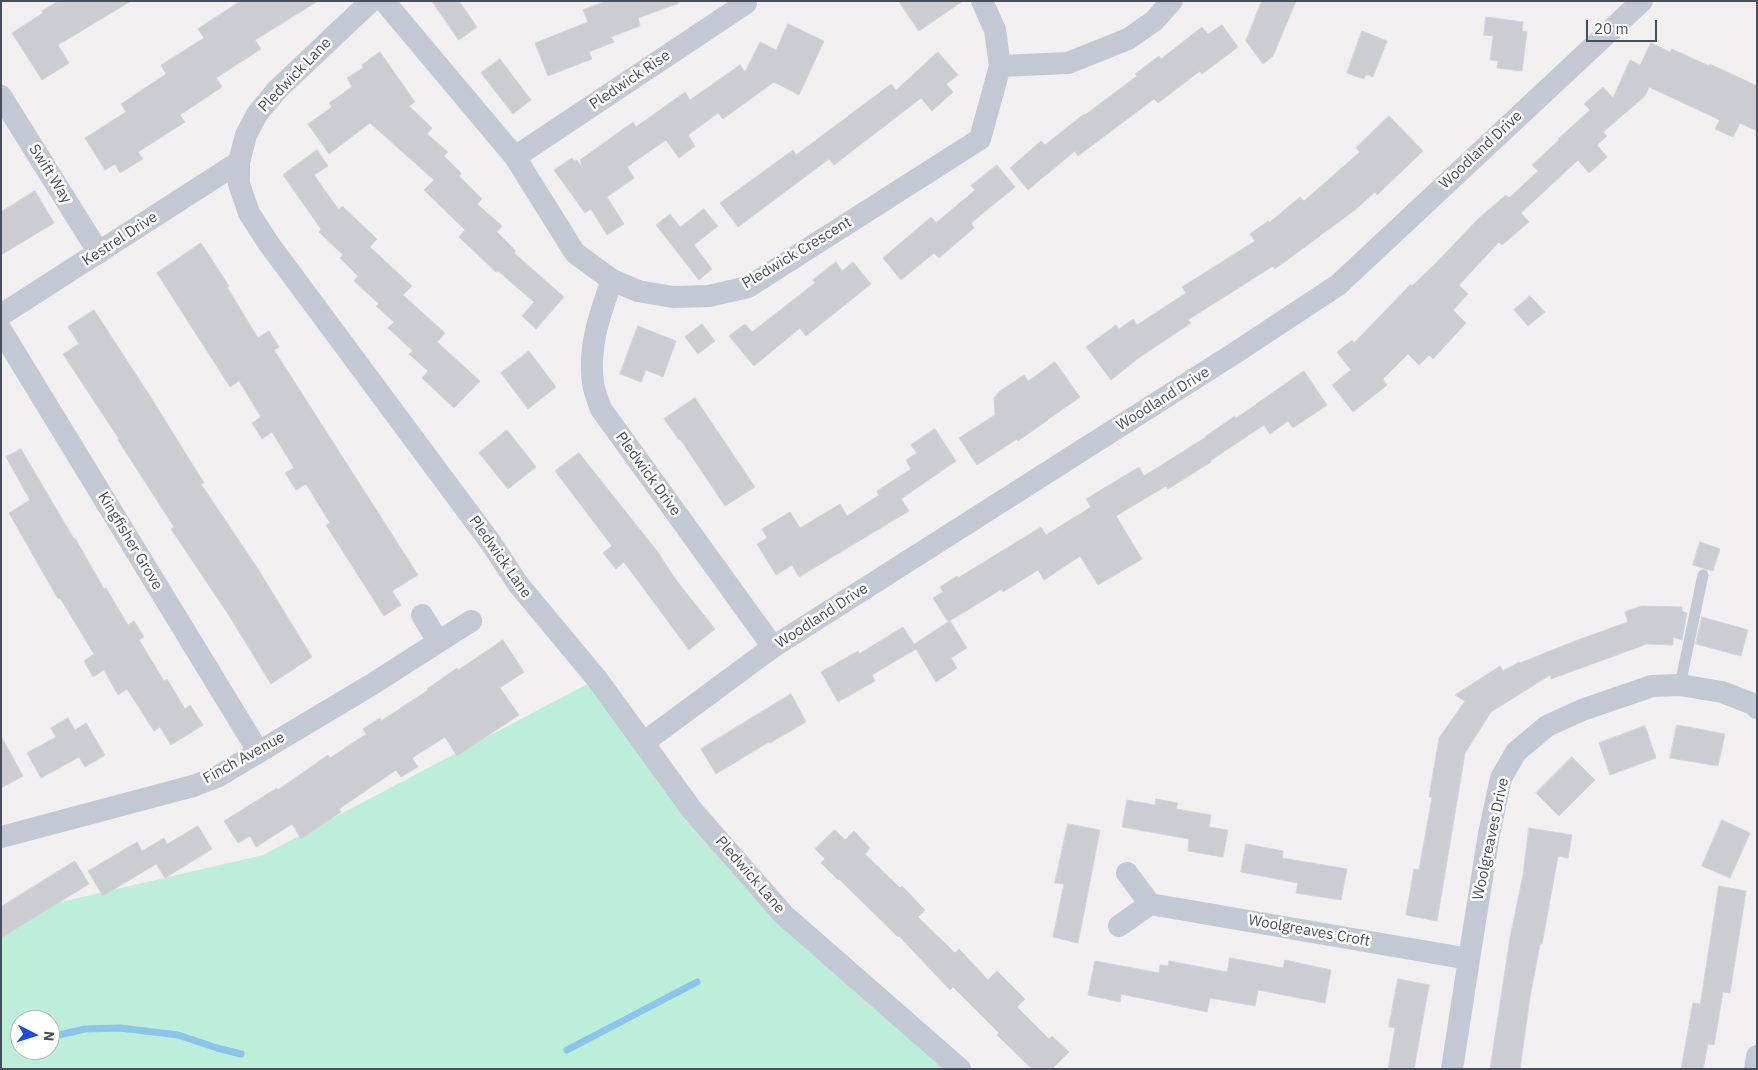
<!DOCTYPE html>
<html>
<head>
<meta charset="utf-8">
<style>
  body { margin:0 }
  #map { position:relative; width:1758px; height:1070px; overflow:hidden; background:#f1efef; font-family:"IBM Plex Sans",sans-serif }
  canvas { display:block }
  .frame { position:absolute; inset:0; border:2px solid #474e5c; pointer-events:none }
  .north { position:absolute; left:10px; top:1010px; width:50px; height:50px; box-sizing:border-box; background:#fff; border:1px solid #b5b8be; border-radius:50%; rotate:95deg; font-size:14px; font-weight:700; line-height:20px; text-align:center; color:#474e5c }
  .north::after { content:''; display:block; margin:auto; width:18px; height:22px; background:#1b4ddf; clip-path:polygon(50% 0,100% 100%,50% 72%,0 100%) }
  .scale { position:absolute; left:1586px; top:20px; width:71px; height:22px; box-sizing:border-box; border:2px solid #474e5c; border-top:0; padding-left:6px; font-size:15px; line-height:18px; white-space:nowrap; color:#474e5c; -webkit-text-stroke:4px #fff; paint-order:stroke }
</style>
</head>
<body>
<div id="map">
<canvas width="1758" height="1070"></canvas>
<div class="frame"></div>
<div class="north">N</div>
<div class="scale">20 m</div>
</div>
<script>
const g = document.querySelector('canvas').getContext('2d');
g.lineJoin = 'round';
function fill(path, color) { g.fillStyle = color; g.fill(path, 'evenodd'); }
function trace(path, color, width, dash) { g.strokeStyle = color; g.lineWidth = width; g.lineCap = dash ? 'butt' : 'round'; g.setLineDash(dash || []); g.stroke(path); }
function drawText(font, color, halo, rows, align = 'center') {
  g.font = font + ' "IBM Plex Sans",sans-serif'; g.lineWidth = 5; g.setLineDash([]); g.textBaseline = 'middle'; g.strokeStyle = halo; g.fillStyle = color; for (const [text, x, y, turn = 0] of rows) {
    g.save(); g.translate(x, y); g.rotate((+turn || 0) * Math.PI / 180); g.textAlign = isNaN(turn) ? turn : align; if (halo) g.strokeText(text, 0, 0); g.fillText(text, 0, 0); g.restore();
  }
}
fill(new Path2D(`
  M 597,679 L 784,915 L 960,1069 L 1,1069 L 1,916 L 263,855 ZM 20,1020 L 50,1020 L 50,1050 L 20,1050 Z`), '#bdeed9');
trace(new Path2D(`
  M 59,1035 L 85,1029 L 120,1028 L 178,1035 L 217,1048 L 241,1054
  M 567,1050 L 697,982`), '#8bc5eb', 7);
const building = new Path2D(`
  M 59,1 L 131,1 L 58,45 L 69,63 L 42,80 L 12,33 L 43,13 L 42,11 Z
  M 241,1 L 318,1 L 255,40 L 261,49 L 216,78 L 222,87 L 180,115 L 185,122 L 138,152 L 143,159 L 120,173 L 115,164 L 105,170 L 85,138 L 126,112 L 121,104 L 166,74 L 161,65 L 204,38 L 198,29 Z
  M 432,1 L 459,1 L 477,27 L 459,40 Z
  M 606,1 L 678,1 L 679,3 L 638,18 L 640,26 L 611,37 L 614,42 L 589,52 L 592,59 L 548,76 L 535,43 L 588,22 L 583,10 Z
  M 899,1 L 963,1 L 919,31 Z
  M 1262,1 L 1296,1 L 1273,56 L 1263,64 L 1246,41 Z
  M 1486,17 L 1523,22 L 1522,31 L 1527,32 L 1522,71 L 1497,68 L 1498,61 L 1490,60 L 1493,36 L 1484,35 Z
  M 788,24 L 824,41 L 799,95 L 774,82 L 723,119 L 718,113 L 688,135 L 695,146 L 679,158 L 666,140 L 627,167 L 634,178 L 607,197 L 624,224 L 607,235 L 591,209 L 585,213 L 554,170 L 572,158 L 574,161 L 577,160 L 583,169 L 580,160 L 633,122 L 636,127 L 685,92 L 690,100 L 740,65 L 745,72 L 760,42 L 776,50 Z
  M 1222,25 L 1238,47 L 1202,74 L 1200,71 L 1158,103 L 1154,99 L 1078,156 L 1075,151 L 1028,190 L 1010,168 L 1041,141 L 1045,145 L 1084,114 L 1085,115 L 1137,76 L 1135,74 L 1159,56 L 1161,59 L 1202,27 L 1208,34 Z
  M 1362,31 L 1387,41 L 1373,77 L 1366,74 L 1364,79 L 1347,73 Z
  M 1651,43 L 1670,52 L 1672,49 L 1709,66 L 1710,64 L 1757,86 L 1757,131 L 1740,123 L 1733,137 L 1715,129 L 1720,120 L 1649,87 L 1645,96 L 1603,132 L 1607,136 L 1597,145 L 1607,157 L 1589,173 L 1578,160 L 1521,213 L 1529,222 L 1502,245 L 1499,242 L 1459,285 L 1468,294 L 1453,310 L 1466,323 L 1433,359 L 1429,355 L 1419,365 L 1408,354 L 1383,379 L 1387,385 L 1353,412 L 1332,385 L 1351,370 L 1337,352 L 1352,340 L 1354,343 L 1411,284 L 1412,286 L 1436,263 L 1478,219 L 1506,195 L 1509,198 L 1538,171 L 1532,165 L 1559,140 L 1558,139 L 1590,110 L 1584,104 L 1603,87 L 1613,98 L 1630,60 L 1640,65 Z
  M 380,52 L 415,102 L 409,106 L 432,128 L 427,134 L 448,152 L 444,156 L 461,173 L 459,176 L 482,199 L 477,204 L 502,226 L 497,232 L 516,251 L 514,253 L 564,297 L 536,329 L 522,316 L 534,302 L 498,271 L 496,272 L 459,237 L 465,230 L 424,190 L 434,180 L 370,123 L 329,154 L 308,124 L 332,107 L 329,103 L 352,87 L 347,78 L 363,68 L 362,65 Z
  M 938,52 L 958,75 L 946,84 L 953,92 L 932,111 L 921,98 L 834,165 L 829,159 L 738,227 L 720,203 L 793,150 L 796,155 L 891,84 L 896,90 Z
  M 500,59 L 531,100 L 513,114 L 481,73 Z
  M 1389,116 L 1423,151 L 1377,195 L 1375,192 L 1355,210 L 1275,269 L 1273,266 L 1188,320 L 1191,323 L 1140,357 L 1111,380 L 1086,347 L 1116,325 L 1119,329 L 1133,319 L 1137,325 L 1186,293 L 1182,287 L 1255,241 L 1250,234 L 1268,221 L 1269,223 L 1300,197 L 1304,201 L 1360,152 L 1356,148 Z
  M 317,150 L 328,166 L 314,175 L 339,210 L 342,206 L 377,239 L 370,247 L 412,286 L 403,295 L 445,333 L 437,342 L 480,381 L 454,408 L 422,378 L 428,371 L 409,354 L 413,351 L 388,328 L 394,322 L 376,306 L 379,304 L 354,281 L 358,276 L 340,258 L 343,255 L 319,232 L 321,229 L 283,175 Z
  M 997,165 L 1015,187 L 971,223 L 974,228 L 939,258 L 934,253 L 901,280 L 883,258 L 931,217 L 936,223 L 975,190 L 971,186 Z
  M 35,191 L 54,223 L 1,255 L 1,212 Z
  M 704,209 L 718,226 L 694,245 L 712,269 L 699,280 L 656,225 L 670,214 L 680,227 Z
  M 201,243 L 229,286 L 227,287 L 258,338 L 269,331 L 279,347 L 274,350 L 418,575 L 392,591 L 401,605 L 384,616 L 326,525 L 330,523 L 306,484 L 296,490 L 285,473 L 294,468 L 272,432 L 262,439 L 252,423 L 261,417 L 239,381 L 230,387 L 157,273 Z
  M 836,262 L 842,271 L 853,262 L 871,284 L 806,336 L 800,328 L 754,366 L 729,336 L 745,324 L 752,332 L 815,283 L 813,280 Z
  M 1530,296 L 1545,312 L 1528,326 L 1514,310 Z
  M 94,310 L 150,396 L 204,483 L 201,484 L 258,569 L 312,657 L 271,684 L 228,614 L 171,529 L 174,527 L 118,440 L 119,439 L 63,354 L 79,344 L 68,327 Z
  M 702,324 L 715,341 L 698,354 L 685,337 Z
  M 638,326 L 676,341 L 663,377 L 646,370 L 641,382 L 620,374 Z
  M 529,351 L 556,387 L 528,409 L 501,373 Z
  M 1055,362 L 1080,397 L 1018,441 L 1017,439 L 977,465 L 959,438 L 995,415 L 994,398 L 1000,391 L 1024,375 L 1028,381 Z
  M 1304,371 L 1327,405 L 1293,428 L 1288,421 L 1270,434 L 1264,425 L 1210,461 L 1211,462 L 1168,489 L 1166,486 L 1116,516 L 1142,559 L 1098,585 L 1080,556 L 1044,580 L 1038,570 L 1003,592 L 1002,589 L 948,622 L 933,598 L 943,592 L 940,587 L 957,576 L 958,578 L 1041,527 L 1046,535 L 1091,507 L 1086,499 L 1139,467 L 1144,476 L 1206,437 L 1206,436 L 1235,416 L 1236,418 Z
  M 695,398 L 755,487 L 725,506 L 680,439 L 679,440 L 664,419 Z
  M 935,429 L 956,461 L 901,499 L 909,511 L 799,577 L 792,565 L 776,575 L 757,544 L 767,538 L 762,529 L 790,512 L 800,528 L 840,504 L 847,516 L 879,495 L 877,491 L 911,469 L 906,460 L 917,453 L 911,445 Z
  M 507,430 L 536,467 L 508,489 L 479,453 Z
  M 21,449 L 74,539 L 75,538 L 104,589 L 106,588 L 128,625 L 134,621 L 144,637 L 139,640 L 164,681 L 167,679 L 185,709 L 190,705 L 203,725 L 171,745 L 160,727 L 154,731 L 127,689 L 118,695 L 104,670 L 93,677 L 84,661 L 94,654 L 60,598 L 58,599 L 9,513 L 30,500 L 6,457 Z
  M 579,453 L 657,551 L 676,580 L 715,629 L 689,650 L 624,562 L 616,569 L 603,553 L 612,546 L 555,471 Z
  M 1700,542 L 1720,549 L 1713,571 L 1693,565 Z
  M 1642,606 L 1682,607 L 1682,611 L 1687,613 L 1682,640 L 1673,637 L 1673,645 L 1647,644 L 1551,679 L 1550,675 L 1491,712 L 1465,753 L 1437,921 L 1406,915 L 1414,869 L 1419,870 L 1432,797 L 1429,797 L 1439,738 L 1465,701 L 1455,695 L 1500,666 L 1503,671 L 1519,662 L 1520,663 L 1575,641 L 1628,622 L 1625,612 Z
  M 1702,617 L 1748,630 L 1741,656 L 1696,644 Z
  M 950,621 L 967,648 L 951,658 L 957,668 L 936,682 L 916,649 L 872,675 L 875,681 L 838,702 L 821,672 L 858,651 L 859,654 L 903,627 L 914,644 Z
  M 503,640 L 524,672 L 500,688 L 519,715 L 457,756 L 445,737 L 412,758 L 418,767 L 401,777 L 396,770 L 339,809 L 341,812 L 301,839 L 292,824 L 256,847 L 250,836 L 238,843 L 224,821 L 277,788 L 278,790 L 328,755 L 330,758 L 366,734 L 363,729 L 380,718 L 381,721 L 428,690 L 427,689 L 457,668 L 458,670 Z
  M 791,694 L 806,722 L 770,743 L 769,742 L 716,774 L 701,749 Z
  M 68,718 L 75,730 L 86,723 L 105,755 L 85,767 L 79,757 L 41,778 L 27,753 L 56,737 L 51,728 Z
  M 1677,725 L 1725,734 L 1718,766 L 1670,758 Z
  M 1645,726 L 1656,758 L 1610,775 L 1599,743 Z
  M 1,736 L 23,776 L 1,788 Z
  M 1572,757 L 1595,780 L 1559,816 L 1536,793 Z
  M 1156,799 L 1178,803 L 1176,809 L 1211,815 L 1209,827 L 1228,830 L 1223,857 L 1188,851 L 1189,839 L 1122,827 L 1127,800 L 1155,805 Z
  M 1722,820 L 1750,833 L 1730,878 L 1702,866 Z
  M 1068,824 L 1100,830 L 1078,943 L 1053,937 L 1064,884 L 1055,883 Z
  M 198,826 L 212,849 L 165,878 L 156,864 L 103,896 L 88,871 L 137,842 L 142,851 L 164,838 L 167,844 Z
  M 1529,828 L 1572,835 L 1568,858 L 1558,856 L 1542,944 L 1540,944 L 1530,997 L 1520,1069 L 1490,1069 L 1510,938 L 1523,875 Z
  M 835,830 L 845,840 L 854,831 L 870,848 L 865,854 L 900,888 L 902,886 L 925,910 L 918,917 L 955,953 L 959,949 L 988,980 L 997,971 L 1025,999 L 1017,1007 L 1049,1039 L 1052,1036 L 1069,1052 L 1052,1069 L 1032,1069 L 997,1035 L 999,1033 L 953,987 L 950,990 L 899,936 L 898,937 L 839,879 L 838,880 L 821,863 L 825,859 L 815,849 Z
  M 1246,844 L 1283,851 L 1282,858 L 1347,869 L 1341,900 L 1296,893 L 1298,883 L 1241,872 Z
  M 75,861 L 89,884 L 1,938 L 1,907 Z
  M 1719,886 L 1746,891 L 1730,993 L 1723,992 L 1714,1045 L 1708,1044 L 1703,1069 L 1681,1069 L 1693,1003 L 1700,1004 Z
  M 1230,958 L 1283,968 L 1285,960 L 1331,970 L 1325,1003 L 1258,990 L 1255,1006 L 1210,998 L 1207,1012 L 1121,994 L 1120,1002 L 1088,995 L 1095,961 L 1159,973 L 1160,965 L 1168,966 L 1169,961 L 1227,972 Z
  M 1398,979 L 1429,985 L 1414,1069 L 1388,1069 L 1395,1028 L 1389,1027 Z`);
fill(building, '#cbcdd3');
trace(building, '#d3d3da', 1);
trace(new Path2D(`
  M 1680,685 L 1703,575`), '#c2c8d4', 11);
trace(new Path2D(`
  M 371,1 L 277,90 L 257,114 L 246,135 L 239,162 L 239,184 L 249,213 L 269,244 L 491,543 L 518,584 L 597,679 L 692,810 L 784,915 L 960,1069
  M 384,1 L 515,157 L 575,253 L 612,280 L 638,291 L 673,297 L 709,296 L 748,287 L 980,139 L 1000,66 L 995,30 L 982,1
  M 1000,66 L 1068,63 L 1128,39 L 1154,21 L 1172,1
  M 1,96 L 99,253
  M 515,157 L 746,3
  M 612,280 C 600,314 588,346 593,383 C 594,391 598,401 601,409 L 773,647
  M 1,315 L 239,162
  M 1,330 L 258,751
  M 422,615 L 438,641
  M 643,743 L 773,647 L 1238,351 L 1338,285 L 1642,1
  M 1,837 L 193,786 L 217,777 L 371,685 L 471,621
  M 1150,904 L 1469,959
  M 1119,926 L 1150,904 L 1127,873
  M 1452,1069 L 1469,959 L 1489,834 L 1501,778 L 1516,752 L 1547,726 L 1582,710 L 1652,686 L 1680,685 L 1722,692 L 1753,704 L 1757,708
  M 1755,1069 L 1757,1056`), '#c2c8d4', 22);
drawText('15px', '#474e5c', '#fff', [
  ["Pledwick Lane",295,75,-46],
  ["Pledwick Rise",630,80,-34],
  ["Woodland Drive",1481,150,-43],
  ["Swift Way",50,174,58],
  ["Kestrel Drive",120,239,-33],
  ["Pledwick Crescent",797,253,-31],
  ["Woodland Drive",1163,399,-32],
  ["Pledwick Drive",648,474,54],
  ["Kingfisher Grove",130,541,59],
  ["Pledwick Lane",500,557,55],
  ["Woodland Drive",822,616,-33],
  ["Finch Avenue",244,758,-29],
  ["Woolgreaves Drive",1491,839,-78],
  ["Pledwick Lane",750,875,49],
  ["Woolgreaves Croft",1309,931,10]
]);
</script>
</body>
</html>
